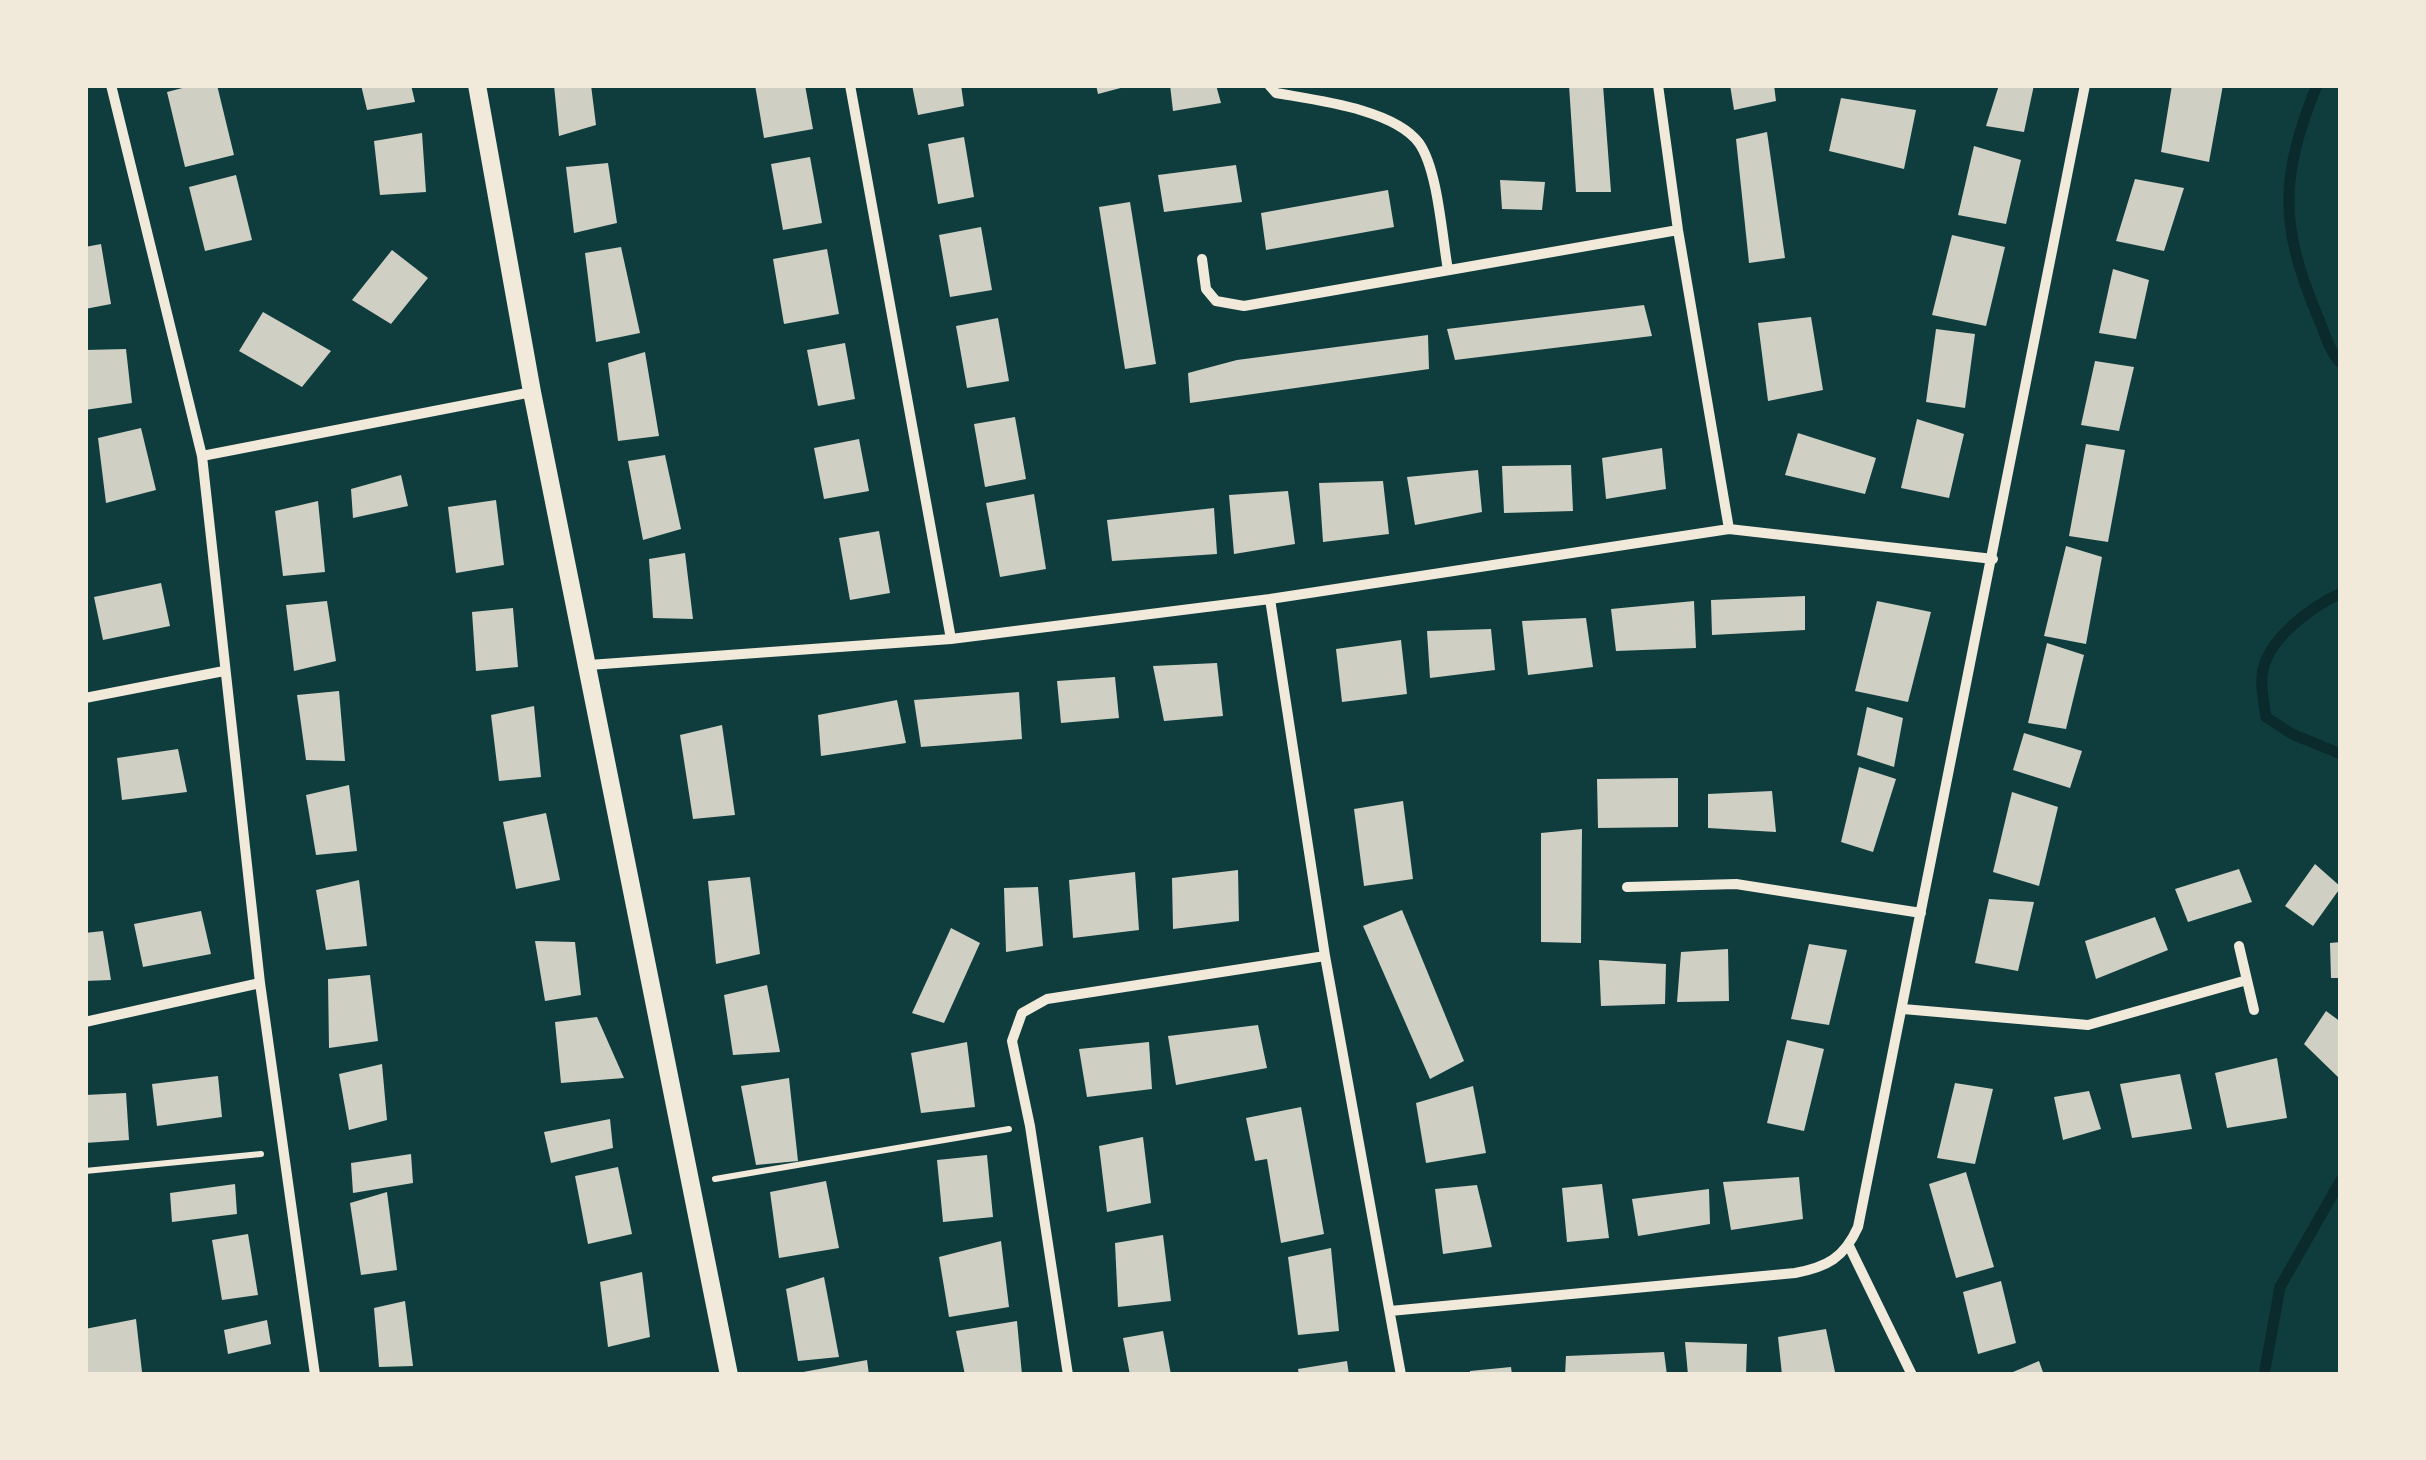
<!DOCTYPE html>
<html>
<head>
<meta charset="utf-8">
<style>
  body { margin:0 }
  #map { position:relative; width:2426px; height:1460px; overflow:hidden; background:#0f3d3e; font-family:Helvetica,sans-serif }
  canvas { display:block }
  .frame { position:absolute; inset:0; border:88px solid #f1e9da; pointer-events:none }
</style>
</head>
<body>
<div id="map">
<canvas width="2426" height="1460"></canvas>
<div class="frame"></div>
</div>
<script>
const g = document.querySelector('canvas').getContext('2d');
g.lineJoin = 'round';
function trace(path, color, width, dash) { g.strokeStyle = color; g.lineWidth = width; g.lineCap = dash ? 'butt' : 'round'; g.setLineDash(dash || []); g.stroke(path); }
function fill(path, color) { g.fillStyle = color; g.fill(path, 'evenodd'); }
trace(new Path2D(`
  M 2317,85 C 2280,177 2279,223 2317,315 C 2324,330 2329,352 2341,363
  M 2341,593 C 2311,607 2264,641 2262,677 C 2261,690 2264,705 2266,717 L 2292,734 L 2341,754
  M 2264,1375 L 2280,1287 L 2341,1180`), '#0a2a2b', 11);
fill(new Path2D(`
  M 194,85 L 217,85 L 234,155 L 185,167 L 167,92 Z
  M 361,85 L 411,85 L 415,102 L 367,110 Z
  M 554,85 L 591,85 L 596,125 L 559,136 Z
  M 755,85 L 805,85 L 813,129 L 764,138 Z
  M 912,85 L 961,85 L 964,106 L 918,115 Z
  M 1096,85 L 1128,85 L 1128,86 L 1098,94 Z
  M 1170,85 L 1216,85 L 1221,103 L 1173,111 Z
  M 1569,85 L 1603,85 L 1611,192 L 1576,192 Z
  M 1730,85 L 1774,85 L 1776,101 L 1734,110 Z
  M 1999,85 L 2034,85 L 2024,132 L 1986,126 Z
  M 2172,85 L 2223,85 L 2209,162 L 2161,152 Z
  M 1841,98 L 1916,110 L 1904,169 L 1829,151 Z
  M 1767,132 L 1785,258 L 1749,263 L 1736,139 Z
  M 422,133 L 426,192 L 380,195 L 374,141 Z
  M 964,137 L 974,197 L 938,204 L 928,144 Z
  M 1974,146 L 2021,160 L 2006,224 L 1958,215 Z
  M 810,157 L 822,223 L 783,230 L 771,164 Z
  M 608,163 L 617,223 L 574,233 L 566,167 Z
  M 1236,165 L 1242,202 L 1164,212 L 1158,175 Z
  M 236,175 L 252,240 L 205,251 L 189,187 Z
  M 2135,179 L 2184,188 L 2164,251 L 2116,241 Z
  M 1500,180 L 1545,182 L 1542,210 L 1502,209 Z
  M 1388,190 L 1394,227 L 1266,250 L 1261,213 Z
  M 1130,202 L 1156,364 L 1125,369 L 1099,207 Z
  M 981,227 L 992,290 L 950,297 L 939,235 Z
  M 1952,235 L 2005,247 L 1986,326 L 1932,315 Z
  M 101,244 L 111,304 L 85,309 L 85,247 Z
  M 621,247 L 640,333 L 596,342 L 585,253 Z
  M 827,249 L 839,314 L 784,324 L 773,259 Z
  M 392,250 L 428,278 L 391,324 L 352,300 Z
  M 2113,269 L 2149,280 L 2136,339 L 2099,333 Z
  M 1644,305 L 1652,336 L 1455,360 L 1447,329 Z
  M 263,312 L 331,351 L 302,387 L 239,351 Z
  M 1811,317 L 1823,390 L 1768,401 L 1758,323 Z
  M 998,318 L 1009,381 L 967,388 L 956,326 Z
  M 1936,329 L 1975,334 L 1965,408 L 1926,402 Z
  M 1428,335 L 1429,369 L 1190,403 L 1188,373 L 1237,360 Z
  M 845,343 L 855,399 L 818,406 L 807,350 Z
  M 126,349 L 132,403 L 85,410 L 85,350 Z
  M 645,352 L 659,436 L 618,441 L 608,363 Z
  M 2095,361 L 2134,367 L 2119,431 L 2081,425 Z
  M 1015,417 L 1026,479 L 985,487 L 974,424 Z
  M 1917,419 L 1964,434 L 1949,498 L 1901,488 Z
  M 141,428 L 156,490 L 106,503 L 98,438 Z
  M 1798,433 L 1876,458 L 1865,494 L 1785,475 Z
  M 859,439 L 869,491 L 824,499 L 814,448 Z
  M 2086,444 L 2125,450 L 2108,542 L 2069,536 Z
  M 1662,448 L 1666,489 L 1606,499 L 1602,458 Z
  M 665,455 L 681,529 L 643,540 L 628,461 Z
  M 1571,465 L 1573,511 L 1504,513 L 1502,466 Z
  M 1478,470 L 1482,512 L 1415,525 L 1407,477 Z
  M 401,475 L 408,506 L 353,518 L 351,489 Z
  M 1383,481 L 1389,534 L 1323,542 L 1319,483 Z
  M 1288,491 L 1295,544 L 1234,554 L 1229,495 Z
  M 1034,494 L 1046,569 L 1000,577 L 986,503 Z
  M 496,500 L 504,565 L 456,573 L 448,507 Z
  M 318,501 L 325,572 L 283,576 L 275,511 Z
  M 1214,508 L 1217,554 L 1112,561 L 1107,520 Z
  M 879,531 L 890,593 L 850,600 L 839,538 Z
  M 2066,546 L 2102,557 L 2086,644 L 2044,636 Z
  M 685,553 L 693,619 L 653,618 L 649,559 Z
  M 161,583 L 170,626 L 103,640 L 94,597 Z
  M 1805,596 L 1805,630 L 1712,635 L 1711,600 Z
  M 327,601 L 336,661 L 294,671 L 286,605 Z
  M 1694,601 L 1696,648 L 1616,651 L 1611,609 Z
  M 1877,601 L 1931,612 L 1908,702 L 1855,691 Z
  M 513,608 L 518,667 L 476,671 L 472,612 Z
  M 1586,618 L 1593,667 L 1528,675 L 1522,621 Z
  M 1491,629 L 1495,670 L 1430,678 L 1427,631 Z
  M 1401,640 L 1407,694 L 1342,702 L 1336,649 Z
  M 2047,643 L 2084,655 L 2066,729 L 2028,723 Z
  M 1217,663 L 1223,716 L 1164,721 L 1153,666 Z
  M 1115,677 L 1119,718 L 1061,723 L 1057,681 Z
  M 339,691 L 345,761 L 306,760 L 297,695 Z
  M 1019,692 L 1022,739 L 921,747 L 914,700 Z
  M 897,700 L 906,743 L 821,756 L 818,715 Z
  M 534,706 L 541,777 L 499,781 L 491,715 Z
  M 1867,707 L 1903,718 L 1894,767 L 1857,755 Z
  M 722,725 L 735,815 L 693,819 L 680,735 Z
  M 2024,733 L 2082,751 L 2070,788 L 2013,770 Z
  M 178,749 L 187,792 L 122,800 L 117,758 Z
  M 1859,767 L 1896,779 L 1873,852 L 1841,842 Z
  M 1678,778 L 1678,827 L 1598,828 L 1597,779 Z
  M 349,785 L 357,851 L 316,855 L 306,795 Z
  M 1772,791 L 1776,832 L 1708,828 L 1708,794 Z
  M 2012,792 L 2058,807 L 2039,886 L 1993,872 Z
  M 1403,801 L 1413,879 L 1364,886 L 1354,809 Z
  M 546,813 L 560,880 L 516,889 L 503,822 Z
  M 1582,829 L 1581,943 L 1541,942 L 1541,833 Z
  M 2315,864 L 2341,887 L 2313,926 L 2285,906 Z
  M 2239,869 L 2252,902 L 2188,922 L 2175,889 Z
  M 1238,870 L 1239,921 L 1173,929 L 1172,878 Z
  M 1135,872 L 1139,930 L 1073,938 L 1069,880 Z
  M 750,877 L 760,954 L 716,964 L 708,881 Z
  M 359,880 L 367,946 L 326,950 L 316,890 Z
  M 1038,887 L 1043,946 L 1006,952 L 1004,888 Z
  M 1989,899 L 2034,902 L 2018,971 L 1975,963 Z
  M 1402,910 L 1464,1061 L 1430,1079 L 1363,926 Z
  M 201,911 L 211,954 L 143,967 L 134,924 Z
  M 2155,917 L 2168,950 L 2096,979 L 2085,941 Z
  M 951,928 L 980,943 L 944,1023 L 912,1013 Z
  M 103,931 L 111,980 L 85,981 L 85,933 Z
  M 535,941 L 575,942 L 581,995 L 545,1001 Z
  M 2341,942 L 2341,978 L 2331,978 L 2330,943 Z
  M 1809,944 L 1847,950 L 1829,1025 L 1791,1019 Z
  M 1728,949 L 1729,1001 L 1677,1002 L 1681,952 Z
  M 1599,960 L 1666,964 L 1665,1004 L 1601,1006 Z
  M 370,975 L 378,1041 L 329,1048 L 328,979 Z
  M 767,985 L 780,1052 L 733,1055 L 724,995 Z
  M 2326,1011 L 2341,1022 L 2339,1078 L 2304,1044 Z
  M 597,1017 L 624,1078 L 561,1083 L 555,1022 Z
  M 1258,1025 L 1267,1068 L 1176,1085 L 1168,1036 Z
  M 1787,1040 L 1824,1049 L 1804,1131 L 1767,1123 Z
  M 967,1042 L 975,1107 L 921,1113 L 911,1053 Z
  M 1149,1042 L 1152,1089 L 1087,1097 L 1079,1049 Z
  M 2277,1058 L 2287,1118 L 2227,1128 L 2215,1073 Z
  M 382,1064 L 387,1120 L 349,1130 L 339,1074 Z
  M 2180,1074 L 2192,1129 L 2132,1138 L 2120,1084 Z
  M 218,1076 L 222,1117 L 157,1126 L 152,1084 Z
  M 789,1078 L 798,1161 L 756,1165 L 741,1086 Z
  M 1955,1083 L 1993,1089 L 1975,1164 L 1937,1158 Z
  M 1473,1086 L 1486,1153 L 1426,1163 L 1416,1103 Z
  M 2089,1091 L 2101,1129 L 2063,1140 L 2054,1097 Z
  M 126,1093 L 129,1140 L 85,1143 L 85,1095 Z
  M 1301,1107 L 1324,1234 L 1281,1243 L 1267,1159 L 1255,1161 L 1246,1118 Z
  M 610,1119 L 613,1148 L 551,1163 L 544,1132 Z
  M 1143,1137 L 1151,1203 L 1107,1212 L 1099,1146 Z
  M 411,1154 L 413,1183 L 353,1193 L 351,1163 Z
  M 987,1155 L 993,1217 L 943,1222 L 937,1160 Z
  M 618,1167 L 632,1234 L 588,1244 L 575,1176 Z
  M 1966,1172 L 1994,1267 L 1956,1278 L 1929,1184 Z
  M 1799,1177 L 1803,1219 L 1731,1230 L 1723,1182 Z
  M 826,1181 L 839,1248 L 779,1258 L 770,1192 Z
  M 235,1184 L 237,1214 L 172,1222 L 170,1193 Z
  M 1602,1184 L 1609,1238 L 1567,1242 L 1562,1188 Z
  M 1477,1185 L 1492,1247 L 1443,1254 L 1435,1189 Z
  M 1709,1189 L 1710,1224 L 1638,1236 L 1632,1199 Z
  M 387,1192 L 397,1270 L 361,1275 L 350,1203 Z
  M 248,1234 L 258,1295 L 222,1300 L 212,1240 Z
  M 1163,1235 L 1171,1301 L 1118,1307 L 1115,1243 Z
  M 1001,1241 L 1009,1307 L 949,1317 L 939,1257 Z
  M 1331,1248 L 1339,1331 L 1298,1335 L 1288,1257 Z
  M 642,1272 L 650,1337 L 608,1347 L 600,1282 Z
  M 824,1277 L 839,1357 L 798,1361 L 786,1289 Z
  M 2001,1281 L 2016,1343 L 1978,1354 L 1963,1292 Z
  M 405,1301 L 413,1366 L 379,1367 L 374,1308 Z
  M 136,1319 L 142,1372 L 85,1375 L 85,1329 Z
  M 267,1320 L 271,1344 L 228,1354 L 224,1330 Z
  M 1017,1321 L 1022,1375 L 965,1375 L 956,1331 Z
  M 1826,1329 L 1835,1372 L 1782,1375 L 1778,1337 Z
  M 1163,1331 L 1171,1375 L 1130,1375 L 1123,1338 Z
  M 1685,1342 L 1747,1344 L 1746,1375 L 1688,1375 Z
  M 1664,1352 L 1667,1375 L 1565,1375 L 1566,1356 Z
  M 867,1360 L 869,1375 L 798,1375 L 798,1373 Z
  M 1347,1361 L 1349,1375 L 1299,1375 L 1298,1369 Z
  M 2039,1361 L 2044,1375 L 2006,1375 Z
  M 1511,1367 L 1512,1375 L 1470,1375 L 1470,1371 Z`), '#cfcfc3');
trace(new Path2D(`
  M 85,1171 L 261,1154
  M 715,1179 L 1009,1129`), '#f1e9da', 6);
trace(new Path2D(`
  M 111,85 L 202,456 L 260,983 L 315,1375
  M 850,85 L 951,639
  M 1269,85 L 1276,93 C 1315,100 1394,109 1419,143 C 1438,170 1442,237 1448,270
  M 1658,85 L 1678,230 L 1729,529
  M 1202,259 L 1206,289 L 1216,301 L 1244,306 L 1678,230
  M 202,456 L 532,392
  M 1270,599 L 1325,956 L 1401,1375
  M 589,665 L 951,639 L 1270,599 L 1729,529 L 1993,559
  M 85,698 L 224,671
  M 1627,887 L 1736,884 L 1921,913
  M 2239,946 L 2254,1010
  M 1903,1009 L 2088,1025 L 2247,980
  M 85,1022 L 260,983
  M 1849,1246 L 1912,1375
  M 1390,1311 L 1795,1273 C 1827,1267 1844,1258 1858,1227 L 2085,85
  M 1068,1375 L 1030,1126 L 1012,1041 L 1022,1013 L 1047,999 L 1325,956`), '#f1e9da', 10);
trace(new Path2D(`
  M 477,85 L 532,392 L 729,1375`), '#f1e9da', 18);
</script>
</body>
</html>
